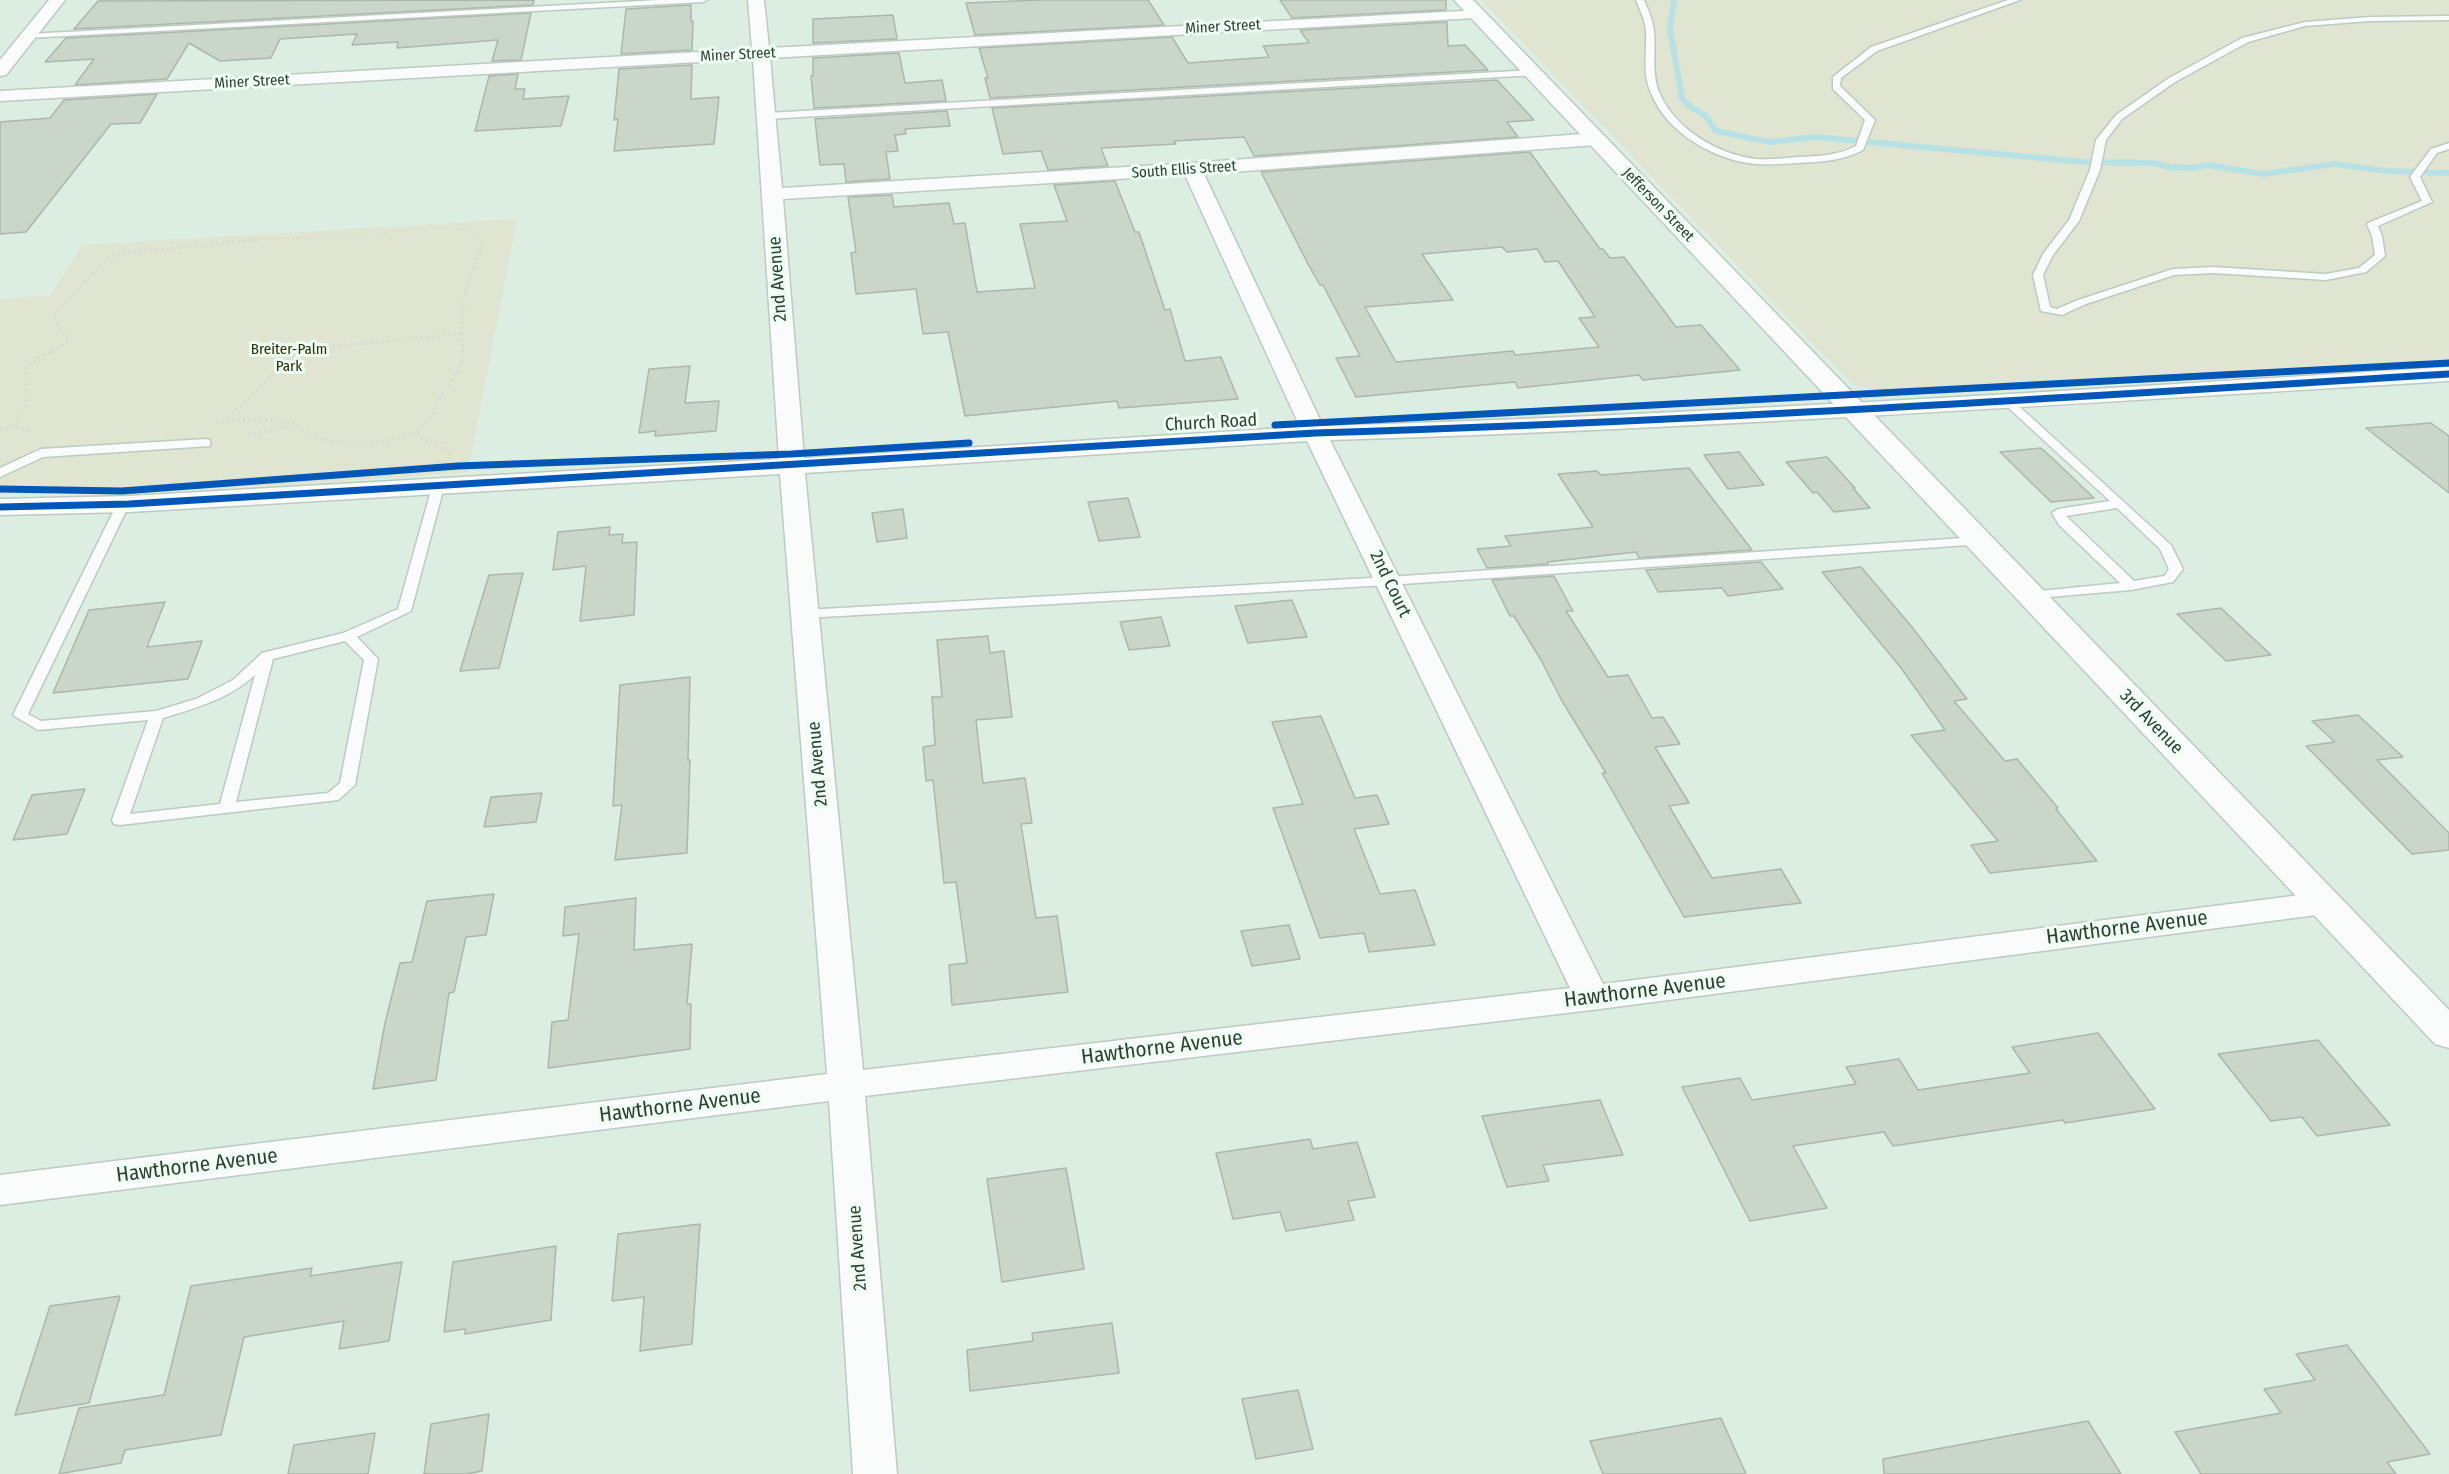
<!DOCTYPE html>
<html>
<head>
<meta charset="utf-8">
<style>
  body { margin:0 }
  canvas { display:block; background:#dceee2 }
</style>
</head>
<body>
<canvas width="2449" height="1474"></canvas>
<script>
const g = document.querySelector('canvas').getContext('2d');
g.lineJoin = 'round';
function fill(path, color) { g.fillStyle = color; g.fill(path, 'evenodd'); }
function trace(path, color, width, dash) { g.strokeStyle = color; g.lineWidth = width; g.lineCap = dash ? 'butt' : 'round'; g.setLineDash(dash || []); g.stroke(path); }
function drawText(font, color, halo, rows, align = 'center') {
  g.font = font + ' "Fira Sans Condensed",sans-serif'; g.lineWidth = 6; g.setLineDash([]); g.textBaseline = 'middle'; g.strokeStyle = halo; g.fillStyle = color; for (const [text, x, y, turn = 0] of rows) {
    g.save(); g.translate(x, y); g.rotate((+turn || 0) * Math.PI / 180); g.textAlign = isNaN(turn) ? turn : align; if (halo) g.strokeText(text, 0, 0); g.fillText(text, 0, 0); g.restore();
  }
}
fill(new Path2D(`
  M 1481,0 L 2449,0 L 2449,364 L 1891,395 L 1852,384 Z
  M 517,219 L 468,472 L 285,485 L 0,494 L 0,299 L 51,295 L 82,245 Z`), '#dfe5d1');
trace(new Path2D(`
  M 1674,0 L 1670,29 L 1682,98 L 1689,106 L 1705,115 L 1716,131 L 1769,142 L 1816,137 L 2083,162 L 2153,163 L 2169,167 L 2194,168 L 2208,165 L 2263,174 L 2334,164 L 2388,171 L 2449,173`), '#b8e1e6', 6);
const building = new Path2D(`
  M 534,0 L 533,5 L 74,29 L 98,1 Z
  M 1039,0 L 1148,0 L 1164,25 L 975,35 L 966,3 Z
  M 1280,0 L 1446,0 L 1446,10 L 1292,18 Z
  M 691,5 L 691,21 L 693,21 L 692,50 L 621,54 L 626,9 Z
  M 531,13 L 521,60 L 492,61 L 498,40 L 397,48 L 398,42 L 352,45 L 357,34 L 280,39 L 271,58 L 220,61 L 189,43 L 167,79 L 75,85 L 94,59 L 45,62 L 66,38 Z
  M 893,15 L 897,39 L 813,43 L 813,19 Z
  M 1447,22 L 1448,46 L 1465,45 L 1488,70 L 990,98 L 985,78 L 988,78 L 979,48 L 1172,37 L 1188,63 L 1269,57 L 1263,46 L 1309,43 L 1300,30 Z
  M 899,53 L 905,83 L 942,80 L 946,101 L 814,108 L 811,76 L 813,76 L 813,58 Z
  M 692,65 L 691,99 L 719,97 L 714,144 L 614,151 L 618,119 L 614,120 L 619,69 Z
  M 518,74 L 515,89 L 525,89 L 523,99 L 569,96 L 561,126 L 475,131 L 489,76 Z
  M 1497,80 L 1534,120 L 1507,122 L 1518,137 L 1254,156 L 1244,137 L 1174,141 L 1176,144 L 1101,148 L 1108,166 L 1048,170 L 1041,151 L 1003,154 L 992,108 Z
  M 157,94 L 140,123 L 111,124 L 26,232 L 0,234 L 0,122 L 50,118 L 64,100 Z
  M 947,111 L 950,126 L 905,129 L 906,134 L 895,135 L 898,151 L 886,152 L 890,179 L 846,182 L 844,164 L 820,165 L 815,119 Z
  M 1530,152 L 1600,249 L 1603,249 L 1610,258 L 1624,257 L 1676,327 L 1701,325 L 1740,370 L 1643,380 L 1639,375 L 1518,388 L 1515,382 L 1356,397 L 1336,358 L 1360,356 L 1323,285 L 1320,285 L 1308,264 L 1261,172 ZM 1502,247 L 1507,252 L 1537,249 L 1545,262 L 1558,261 L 1595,317 L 1579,318 L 1599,347 L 1515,355 L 1513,351 L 1396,362 L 1365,307 L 1453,300 L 1422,254 Z
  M 1115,181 L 1135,232 L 1139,232 L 1165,310 L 1170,309 L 1185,361 L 1221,357 L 1238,399 L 1119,408 L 1117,401 L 965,416 L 948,332 L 923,334 L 916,289 L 856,294 L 851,253 L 856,252 L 848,197 L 892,195 L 894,207 L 949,203 L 954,224 L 965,223 L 977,292 L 1035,288 L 1020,224 L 1067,221 L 1054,185 Z
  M 690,366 L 685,403 L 719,401 L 716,431 L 655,436 L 656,431 L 639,433 L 649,369 Z
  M 2431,423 L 2449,436 L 2449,493 L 2366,428 Z
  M 2041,448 L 2051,457 L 2094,498 L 2051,502 L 2000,452 Z
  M 1739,452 L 1764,485 L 1728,489 L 1704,455 Z
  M 1827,457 L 1855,488 L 1853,488 L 1870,508 L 1834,512 L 1817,492 L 1813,493 L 1786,462 Z
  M 1689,468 L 1752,550 L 1639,558 L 1636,552 L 1547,562 L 1548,564 L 1487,568 L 1477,549 L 1511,546 L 1505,536 L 1593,527 L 1558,474 L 1597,471 L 1601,475 Z
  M 1128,498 L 1140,537 L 1099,541 L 1088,502 Z
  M 903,509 L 907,538 L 877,542 L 872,513 Z
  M 610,527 L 609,535 L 623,534 L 622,543 L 637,542 L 634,615 L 580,621 L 586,566 L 553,570 L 558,532 Z
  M 1761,562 L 1783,589 L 1728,596 L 1722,588 L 1658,592 L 1646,570 Z
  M 1861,567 L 1912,627 L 1967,699 L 1954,701 L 2005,761 L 2017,759 L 2058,808 L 2056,809 L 2097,861 L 1990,873 L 1971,845 L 1998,841 L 1911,735 L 1945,730 L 1901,668 L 1822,572 Z
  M 523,573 L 499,668 L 460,671 L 489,575 Z
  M 1554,576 L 1573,611 L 1566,611 L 1608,677 L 1628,675 L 1652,718 L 1663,717 L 1680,744 L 1655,747 L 1689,803 L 1669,806 L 1712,878 L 1781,869 L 1801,903 L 1684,917 L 1602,773 L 1606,773 L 1562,701 L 1541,660 L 1514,616 L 1510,616 L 1492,580 Z
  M 1292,600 L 1307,637 L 1248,643 L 1235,606 Z
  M 165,602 L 147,647 L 202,641 L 188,679 L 53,693 L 89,610 Z
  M 2221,608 L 2271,655 L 2226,661 L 2177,614 Z
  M 1161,617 L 1170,646 L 1129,650 L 1120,622 Z
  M 988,636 L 990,653 L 1004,651 L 1012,717 L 976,720 L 983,783 L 1025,778 L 1032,823 L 1021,824 L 1036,918 L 1057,916 L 1068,992 L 952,1005 L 949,965 L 967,963 L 956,882 L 944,883 L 933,780 L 926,781 L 923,747 L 935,745 L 932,697 L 942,697 L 937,640 Z
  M 690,677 L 688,760 L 690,760 L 687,853 L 615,860 L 622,805 L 613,806 L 620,685 Z
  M 2358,715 L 2403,757 L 2377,760 L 2449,833 L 2449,850 L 2412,854 L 2306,746 L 2335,742 L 2312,721 Z
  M 1321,716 L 1355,798 L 1377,795 L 1389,824 L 1354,829 L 1380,894 L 1415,890 L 1435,945 L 1369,952 L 1364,933 L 1320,938 L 1273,808 L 1303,804 L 1272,722 Z
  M 85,789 L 67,834 L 13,840 L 32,795 Z
  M 542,793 L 536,822 L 484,827 L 491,797 Z
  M 494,894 L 486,935 L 466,937 L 454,992 L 449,993 L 436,1080 L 373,1089 L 385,1023 L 400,963 L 412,962 L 427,901 Z
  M 636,898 L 634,950 L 692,944 L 687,1004 L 691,1004 L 690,1049 L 548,1068 L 552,1022 L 568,1020 L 579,934 L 563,936 L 565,907 Z
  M 1289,925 L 1300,959 L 1252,966 L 1241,931 Z
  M 2098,1033 L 2155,1109 L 2065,1123 L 2063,1120 L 1893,1146 L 1884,1132 L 1793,1146 L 1827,1208 L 1750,1221 L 1682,1087 L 1740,1078 L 1752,1100 L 1856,1084 L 1846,1067 L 1899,1059 L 1918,1090 L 2030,1073 L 2012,1047 Z
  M 2318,1040 L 2390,1125 L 2317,1136 L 2302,1117 L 2271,1121 L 2218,1054 Z
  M 1600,1100 L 1623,1155 L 1543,1165 L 1549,1181 L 1507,1187 L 1482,1116 Z
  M 1310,1139 L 1313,1149 L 1357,1142 L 1375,1197 L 1348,1201 L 1354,1220 L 1286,1231 L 1280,1212 L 1233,1219 L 1216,1153 Z
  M 1066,1168 L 1084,1269 L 1002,1282 L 987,1179 Z
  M 700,1224 L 692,1344 L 640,1351 L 644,1297 L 612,1301 L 618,1234 Z
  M 556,1246 L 551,1320 L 465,1334 L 465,1329 L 444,1332 L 453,1262 Z
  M 402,1262 L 389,1341 L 339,1349 L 344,1321 L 244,1337 L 221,1435 L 125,1450 L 121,1463 L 59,1474 L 79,1408 L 164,1395 L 191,1286 L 312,1268 L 310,1276 Z
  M 120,1296 L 89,1403 L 15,1415 L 50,1306 Z
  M 1112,1323 L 1119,1373 L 970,1391 L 967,1350 L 1033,1341 L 1032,1333 Z
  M 2347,1345 L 2430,1454 L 2387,1462 L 2396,1474 L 2201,1474 L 2175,1432 L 2281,1413 L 2264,1389 L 2315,1380 L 2296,1354 Z
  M 1298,1390 L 1313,1449 L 1256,1459 L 1242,1399 Z
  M 489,1414 L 482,1471 L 466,1474 L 424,1474 L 431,1424 Z
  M 1721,1418 L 1746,1474 L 1603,1474 L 1590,1441 Z
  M 2088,1421 L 2121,1474 L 1884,1474 L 1883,1459 Z
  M 375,1433 L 368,1474 L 288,1474 L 294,1445 Z`);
fill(building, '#cad6c9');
trace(building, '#acb6ac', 1.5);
const lane = new Path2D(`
  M 659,0 L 707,0 L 703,2 L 28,38 L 24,36 L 28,34 Z
  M 1636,0 L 1644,0 C 1648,10 1653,20 1654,31 C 1656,52 1651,74 1660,94 C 1675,129 1719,155 1756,159 C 1770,160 1784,158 1798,157 C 1818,156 1837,156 1856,146 L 1865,120 L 1833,89 L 1833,77 L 1871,47 L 2008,0 L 2020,0 L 1877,51 L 1841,78 L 1840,86 L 1875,120 L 1863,150 C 1842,161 1820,162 1797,163 C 1783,164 1770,165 1756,164 C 1714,160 1667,133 1651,93 C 1642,73 1647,52 1646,30 C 1645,20 1640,10 1636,0 Z
  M 2449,16 L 2449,20 L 2370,21 L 2305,26 L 2248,42 L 2175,82 L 2122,119 L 2106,140 L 2100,170 L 2079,221 L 2053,255 L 2043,275 L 2050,307 L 2057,309 L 2078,300 L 2173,269 L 2213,267 L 2326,274 L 2359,268 L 2375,255 L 2372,236 L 2367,225 L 2368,223 L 2422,201 L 2410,177 L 2431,149 L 2449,143 L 2449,149 L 2437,153 L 2420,177 L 2432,202 L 2378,226 L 2382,236 L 2385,256 L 2366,272 L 2326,280 L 2213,273 L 2174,275 L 2086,304 L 2062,315 L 2041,311 L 2033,275 L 2043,254 L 2069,220 L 2090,170 L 2096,140 L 2116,115 L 2169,78 L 2242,38 L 2305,22 L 2370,17 Z
  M 1533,70 L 1536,71 L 1536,75 L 767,119 L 763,116 L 767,113 Z
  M 2006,396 L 2010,398 L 2171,545 L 2183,569 L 2173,582 L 2131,590 L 2025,599 L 2023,596 L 2025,593 L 2030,592 L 2120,583 L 2059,525 L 2052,513 L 2058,509 L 2110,501 L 2002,402 L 2000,400 ZM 2117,508 L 2160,549 L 2169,569 L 2164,576 L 2134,581 L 2066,516 Z
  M 206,439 L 210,440 L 210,446 L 43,457 L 0,477 L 0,468 L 41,449 Z
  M 438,483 L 444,487 L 411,611 L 357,637 L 378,659 L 355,785 L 338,800 L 120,825 L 114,824 L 112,820 L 148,720 L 38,730 L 13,715 L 118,502 L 123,501 L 129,505 L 28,714 L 41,721 L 156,711 L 196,699 L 233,680 L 262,653 L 343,633 L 398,609 L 432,487 ZM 345,641 L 364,660 L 340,783 L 328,793 L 236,802 L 273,659 ZM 255,675 L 220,804 L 130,814 L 163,718 C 196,708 229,699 255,675 Z
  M 1978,537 L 1983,538 L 1985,541 L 1983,544 L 1388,585 L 805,618 L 798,614 L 805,610 L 1388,577 Z`);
const street = new Path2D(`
  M 49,0 L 65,0 L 6,75 L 0,76 L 0,60 Z
  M 748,0 L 764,0 L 769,48 L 1481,10 L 1483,13 L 1481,16 L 1475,18 L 770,58 L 782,188 L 1192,163 L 1596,133 L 1603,135 L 1605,139 L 1603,143 L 1596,145 L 1204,174 L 1323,426 C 1699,415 2074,390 2449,367 L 2449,381 C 2076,403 1704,429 1330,440 L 1603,984 L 2324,892 L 2336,895 L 2341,903 L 2336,911 L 2324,914 L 1592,1010 L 865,1096 L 897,1474 L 853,1474 L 829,1101 L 0,1205 L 0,1175 L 827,1074 L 780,474 L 129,512 L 0,515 L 0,499 L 129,496 L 779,459 L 753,59 L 0,101 L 0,91 L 752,49 ZM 1185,175 L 1300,427 L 804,458 L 783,199 ZM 1307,441 L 1570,988 L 863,1070 L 805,473 Z`);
const secondary = new Path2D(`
  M 1454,0 L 1473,0 L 2449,1010 L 2449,1048 L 2435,1044 Z`);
trace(lane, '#bccac1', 3);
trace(street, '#bccac1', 3);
trace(secondary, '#bccac1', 3);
trace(new Path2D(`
  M 244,241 C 279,237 315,239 350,237 C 387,234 443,220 478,234 L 480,241`), '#d3d8d4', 2, [1, 3]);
trace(new Path2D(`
  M 224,421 L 293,355 L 304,349 L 462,334
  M 216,422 C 240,420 270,416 294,424 C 305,429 313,438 326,441 C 353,446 407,443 427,423 C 436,414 437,401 444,391 C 451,380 460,373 462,360 C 465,346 461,332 462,318 C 463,306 464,294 468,282 C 473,267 483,255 480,239
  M 15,427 L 26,401 L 26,368 C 38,354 57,353 69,339 L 55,321 L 55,314 L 106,259 L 120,254 L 258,239
  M 0,429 L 15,427 L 31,431
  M 411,433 L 444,449 L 452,459
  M 249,435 L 292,425`), '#d3d8d4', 3, [1.5, 4]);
fill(lane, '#fafcfb');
fill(street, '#fafcfb');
fill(secondary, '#fafcfb');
trace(new Path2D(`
  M 1275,425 L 2449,363
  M 0,489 L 122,491 L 458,466 L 791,454 L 969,443
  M 0,507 L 129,504 L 1315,433 C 1693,422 2071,397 2449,374`), '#0057b8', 7);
drawText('15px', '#313d35', '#ecfff2', [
  ["Miner Street",1223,27,-3],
  ["Miner Street",738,55,-3],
  ["Miner Street",252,82,-3],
  ["South Ellis Street",1184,170,-4],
  ["Jefferson Street",1658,205,46]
]);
drawText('15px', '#302b09', '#ecfff2', [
  ["Breiter-Palm",289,350],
  ["Park",289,367]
]);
drawText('18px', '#313d35', '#ecfff2', [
  ["2nd Avenue",778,279,-94],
  ["Church Road",1211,423,-3],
  ["2nd Court",1390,584,64],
  ["3rd Avenue",2151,722,46],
  ["2nd Avenue",818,764,-95],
  ["2nd Avenue",858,1248,-94]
]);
drawText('21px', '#313d35', '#ecfff2', [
  ["Hawthorne Avenue",2127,928,-7],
  ["Hawthorne Avenue",1645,991,-7],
  ["Hawthorne Avenue",1162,1048,-7],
  ["Hawthorne Avenue",680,1106,-7],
  ["Hawthorne Avenue",197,1166,-7]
]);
</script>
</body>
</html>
